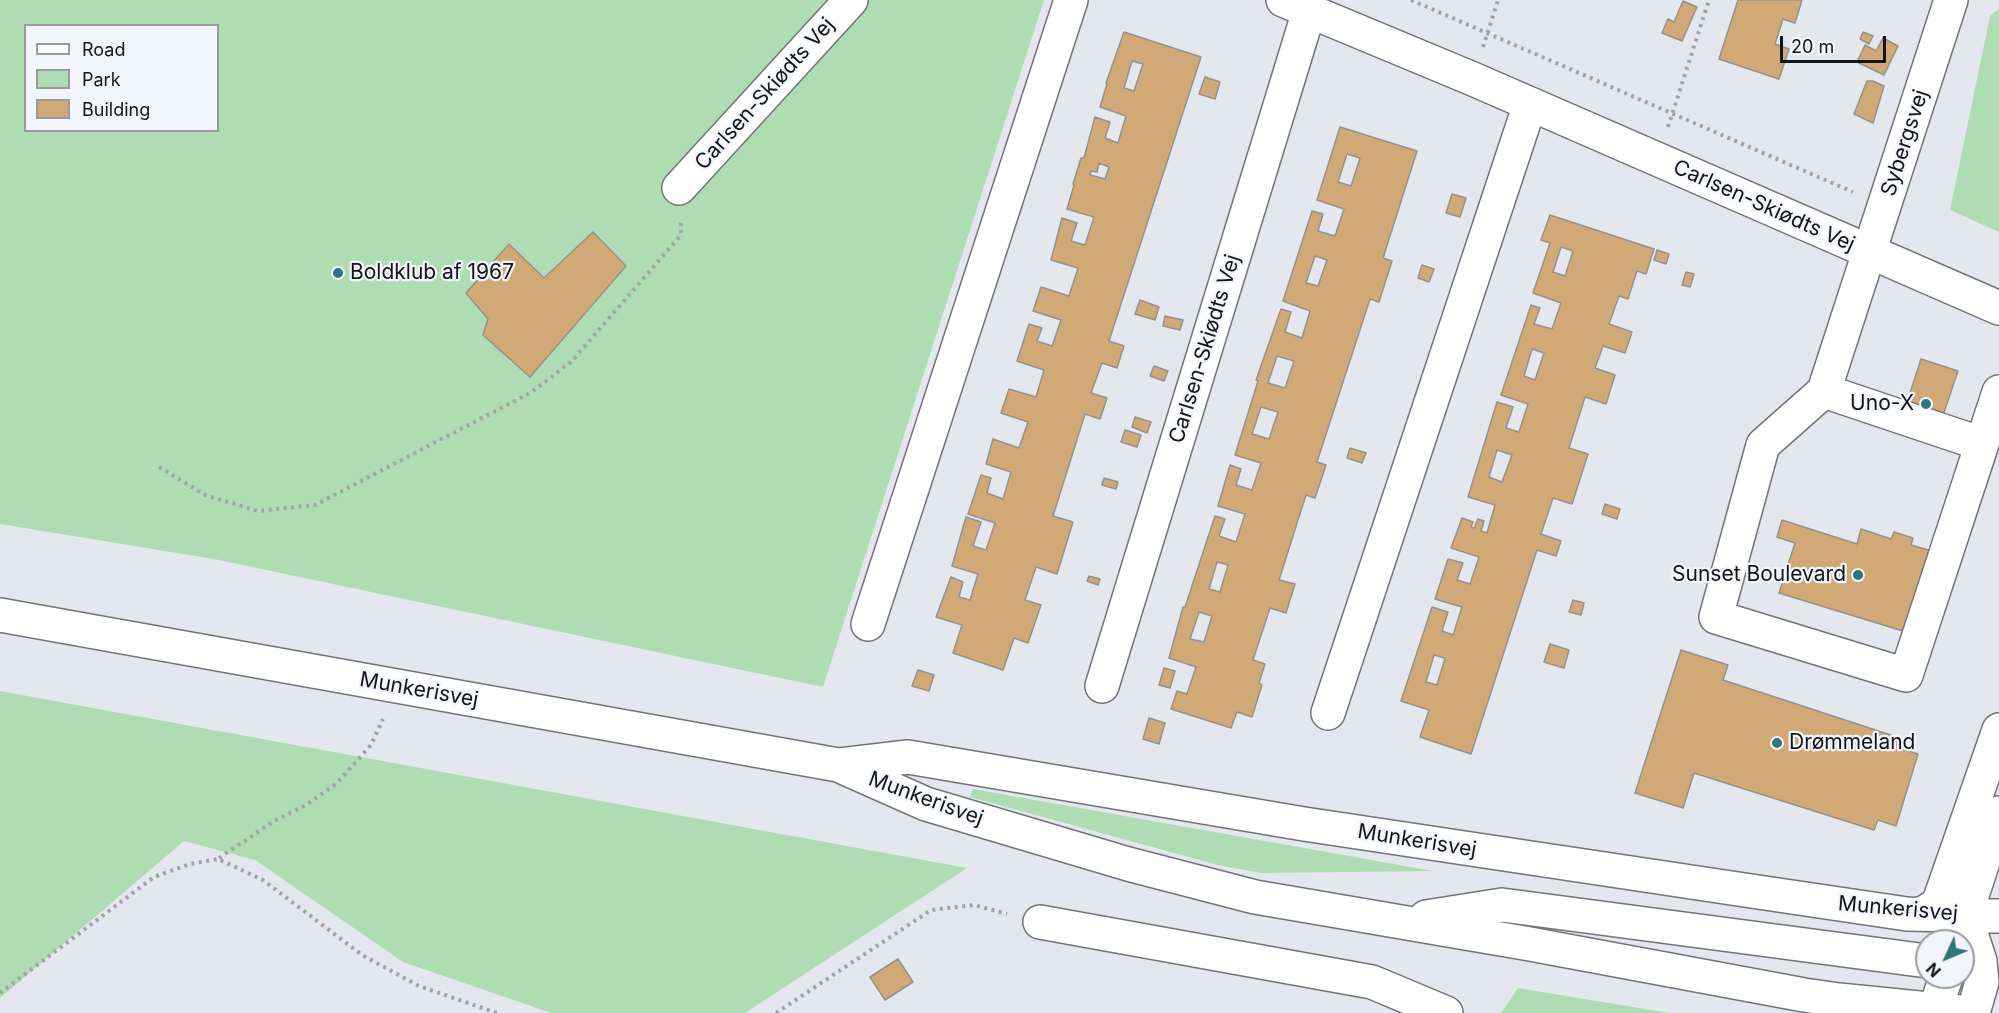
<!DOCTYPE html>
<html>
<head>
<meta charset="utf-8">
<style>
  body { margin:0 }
  #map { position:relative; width:1999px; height:1013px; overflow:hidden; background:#e5e7ee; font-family:Inter,sans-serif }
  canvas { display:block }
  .legend { position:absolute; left:24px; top:24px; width:195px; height:108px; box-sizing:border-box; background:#f2f5fb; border:2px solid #999b9f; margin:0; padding:8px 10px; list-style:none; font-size:18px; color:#131416 }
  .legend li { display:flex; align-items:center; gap:12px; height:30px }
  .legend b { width:30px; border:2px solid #999b9f }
  .north { position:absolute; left:1915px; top:929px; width:60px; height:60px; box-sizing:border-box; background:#f2f5fb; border:2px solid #999b9f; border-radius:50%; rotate:226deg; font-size:16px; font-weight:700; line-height:24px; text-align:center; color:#131416 }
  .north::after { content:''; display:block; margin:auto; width:21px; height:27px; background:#2f777f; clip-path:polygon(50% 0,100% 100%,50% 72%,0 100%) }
  .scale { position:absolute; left:1780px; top:36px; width:106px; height:27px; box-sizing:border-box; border:3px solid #131416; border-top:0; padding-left:8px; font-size:18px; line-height:21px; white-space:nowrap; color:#131416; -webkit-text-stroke:4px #f2f5fb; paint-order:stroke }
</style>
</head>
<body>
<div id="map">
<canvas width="1999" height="1013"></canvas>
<ul class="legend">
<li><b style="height:8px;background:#fff"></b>Road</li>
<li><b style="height:16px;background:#afdcb2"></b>Park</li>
<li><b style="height:16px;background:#d1a977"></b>Building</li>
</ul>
<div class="north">N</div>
<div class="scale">20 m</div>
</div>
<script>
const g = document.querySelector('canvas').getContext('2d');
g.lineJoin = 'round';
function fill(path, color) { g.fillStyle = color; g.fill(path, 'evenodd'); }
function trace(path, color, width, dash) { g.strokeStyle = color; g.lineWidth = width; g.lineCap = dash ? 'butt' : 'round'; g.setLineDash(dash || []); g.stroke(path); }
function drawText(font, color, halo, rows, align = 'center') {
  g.font = font + ' Inter,sans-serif'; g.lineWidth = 4.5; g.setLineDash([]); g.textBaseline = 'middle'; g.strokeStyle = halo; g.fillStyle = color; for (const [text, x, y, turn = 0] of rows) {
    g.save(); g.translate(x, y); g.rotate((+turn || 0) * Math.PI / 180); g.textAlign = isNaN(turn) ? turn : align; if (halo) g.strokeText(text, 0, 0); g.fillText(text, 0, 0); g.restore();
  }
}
fill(new Path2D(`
  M 0,0 L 1044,0 L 823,687 L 214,559 L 0,524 ZM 26,26 L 218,26 L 218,130 L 26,130 Z
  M 1999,9 L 1999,232 L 1950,210 L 1990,16 Z
  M 0,691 L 967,868 L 745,1013 L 551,1013 L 403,962 L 255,860 L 184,841 L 0,998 Z
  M 973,789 L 1433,871 L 1261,873 L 1218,865 L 970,797 Z
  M 1518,988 L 1669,1013 L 1501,1013 Z`), '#afdcb2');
const building = new Path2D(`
  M 1738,0 L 1802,0 L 1795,23 L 1783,19 L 1775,44 L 1789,49 L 1779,79 L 1719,59 Z
  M 1683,1 L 1697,7 L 1682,41 L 1662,33 L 1668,19 L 1674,22 Z
  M 1124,32 L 1201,57 L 1109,341 L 1124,346 L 1117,368 L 1102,363 L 1091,393 L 1107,398 L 1100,419 L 1085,414 L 1053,516 L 1073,522 L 1057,574 L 1036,567 L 1025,600 L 1041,605 L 1028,643 L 1014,638 L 1003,670 L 953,653 L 962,625 L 936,617 L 951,577 L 963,582 L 959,597 L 970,600 L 978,574 L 952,566 L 966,517 L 981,522 L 973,546 L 986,550 L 995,523 L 968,514 L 981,475 L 991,478 L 987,493 L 1003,499 L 1011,472 L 986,464 L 993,439 L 1019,448 L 1028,422 L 1001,413 L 1009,389 L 1036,397 L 1044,370 L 1017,361 L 1029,324 L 1042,328 L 1037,341 L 1052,346 L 1061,320 L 1033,311 L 1041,287 L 1069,296 L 1078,268 L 1051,260 L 1062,218 L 1077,223 L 1071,241 L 1085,245 L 1094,217 L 1067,209 L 1074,185 L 1073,184 L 1081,158 L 1084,158 L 1095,117 L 1110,122 L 1105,138 L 1118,143 L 1126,116 L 1100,107 L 1107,84 L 1106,83 ZM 1132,61 L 1143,64 L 1134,91 L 1124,88 ZM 1099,163 L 1109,167 L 1105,179 L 1090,175 L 1091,171 L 1097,172 Z
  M 1863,32 L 1873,36 L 1869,44 L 1860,39 Z
  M 1883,38 L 1898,46 L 1884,75 L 1857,62 L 1865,45 L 1876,51 Z
  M 1205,77 L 1220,82 L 1215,99 L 1199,94 Z
  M 1867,81 L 1873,81 L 1884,86 L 1873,123 L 1854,114 Z
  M 1340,127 L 1417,151 L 1383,258 L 1392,261 L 1379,302 L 1370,299 L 1317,462 L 1326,465 L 1315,498 L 1306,495 L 1279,580 L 1295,584 L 1286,613 L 1270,608 L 1253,660 L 1265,664 L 1259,683 L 1262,685 L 1252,717 L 1237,712 L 1231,728 L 1171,709 L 1177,691 L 1187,694 L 1196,667 L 1169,658 L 1183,607 L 1185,607 L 1215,516 L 1225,519 L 1219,536 L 1236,542 L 1245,514 L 1218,506 L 1230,465 L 1241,469 L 1236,485 L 1252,490 L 1261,463 L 1235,455 L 1258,381 L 1256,380 L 1281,309 L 1291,312 L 1285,332 L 1302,338 L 1310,311 L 1283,301 L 1312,211 L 1323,214 L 1318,231 L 1335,236 L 1344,209 L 1317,200 ZM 1347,154 L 1360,158 L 1351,186 L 1338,182 ZM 1315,256 L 1327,260 L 1318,286 L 1306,283 ZM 1277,356 L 1294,361 L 1285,388 L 1268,383 ZM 1261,407 L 1278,412 L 1269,439 L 1252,434 ZM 1217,562 L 1228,565 L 1220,592 L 1209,589 ZM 1199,612 L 1212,616 L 1204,642 L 1190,639 Z
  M 1452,194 L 1466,198 L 1460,217 L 1446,213 Z
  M 1550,215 L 1654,249 L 1646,274 L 1637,271 L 1628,299 L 1619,296 L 1609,324 L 1632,332 L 1625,353 L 1603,346 L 1595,368 L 1615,375 L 1606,404 L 1585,397 L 1569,448 L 1588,454 L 1572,504 L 1553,498 L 1541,534 L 1561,541 L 1556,556 L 1537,550 L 1471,754 L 1420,737 L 1429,710 L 1401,701 L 1432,607 L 1448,612 L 1442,631 L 1453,635 L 1462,607 L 1435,599 L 1448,559 L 1463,563 L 1457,580 L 1470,584 L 1479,557 L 1451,548 L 1462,518 L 1473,522 L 1471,527 L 1474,528 L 1478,519 L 1484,521 L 1481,531 L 1487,533 L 1495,505 L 1468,497 L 1497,402 L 1513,407 L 1506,428 L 1519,432 L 1528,404 L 1501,395 L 1531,305 L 1540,308 L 1534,324 L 1552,329 L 1561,303 L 1533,293 L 1550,243 L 1541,240 ZM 1561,247 L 1573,251 L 1565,276 L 1553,272 ZM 1532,349 L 1544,353 L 1535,380 L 1524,376 ZM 1497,450 L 1512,455 L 1502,482 L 1489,477 ZM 1434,655 L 1445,658 L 1437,685 L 1426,682 Z
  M 593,232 L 626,266 L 530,377 L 483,335 L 488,319 L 466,293 L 509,244 L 544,278 Z
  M 1657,250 L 1669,254 L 1666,264 L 1654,260 Z
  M 1422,265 L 1434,269 L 1429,282 L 1418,278 Z
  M 1686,272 L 1694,274 L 1690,287 L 1682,285 Z
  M 1140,300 L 1159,307 L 1155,320 L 1135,314 Z
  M 1165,316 L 1183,320 L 1180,330 L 1163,326 Z
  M 1921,359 L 1958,371 L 1933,445 L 1897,433 Z
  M 1154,366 L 1168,371 L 1164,381 L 1150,376 Z
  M 1135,417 L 1151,422 L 1147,433 L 1132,427 Z
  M 1125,430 L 1141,435 L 1137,447 L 1121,442 Z
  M 1350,448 L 1366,453 L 1362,463 L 1347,458 Z
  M 1104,478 L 1118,482 L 1116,489 L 1102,485 Z
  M 1605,504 L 1620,509 L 1617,519 L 1602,514 Z
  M 1782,520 L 1857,544 L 1861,529 L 1891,539 L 1894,532 L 1913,538 L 1911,545 L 1942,554 L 1916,635 L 1779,593 L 1795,543 L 1777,537 Z
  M 1089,576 L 1100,579 L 1098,585 L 1087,581 Z
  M 1573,600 L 1584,603 L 1581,615 L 1569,612 Z
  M 1550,644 L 1569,650 L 1564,668 L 1544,662 Z
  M 1681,650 L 1728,665 L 1723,680 L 1903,739 L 1900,748 L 1918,754 L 1896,826 L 1878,820 L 1874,830 L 1694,773 L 1683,808 L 1635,793 Z
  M 1164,668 L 1175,671 L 1170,688 L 1159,685 Z
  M 918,670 L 934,675 L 929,691 L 912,686 Z
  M 1149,718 L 1165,723 L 1159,744 L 1143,739 Z
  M 898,959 L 913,982 L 885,1000 L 870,977 Z`);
fill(building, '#d1a977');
trace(building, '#95918c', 1.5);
const minor = new Path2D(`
  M 1283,0 L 1473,79 L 1999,308
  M 1951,0 L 1824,391 L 1763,445 L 1716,617 L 1906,675 L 1999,392
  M 679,188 L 851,0
  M 1824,391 L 1982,444
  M 868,624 L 1071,0
  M 1102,686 L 1309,11
  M 1328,713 L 1530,104
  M 1040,922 L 1372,982 L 1446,1013`);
const major = new Path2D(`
  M 0,615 L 838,765 L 926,804 L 1128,864 L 1255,897 L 1530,944 L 1804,995 L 1839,1000 L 1969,1013
  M 840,765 L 908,757 L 1304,824 L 1758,892 L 1907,914 L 1999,916
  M 1922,914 L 1935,906 L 1940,899 L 1999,730
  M 1965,915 L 1980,961 L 1982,982 L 1973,1013
  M 1426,917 L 1502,905 L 1927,961
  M 1957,941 L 1999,813
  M 1934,1013 L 1946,977`);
trace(minor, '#72747a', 36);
trace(major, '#72747a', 36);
trace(new Path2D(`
  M 1411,0 L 1853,192
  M 1483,47 L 1498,0
  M 1668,127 L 1709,0
  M 159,467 L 205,495 L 258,511 L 315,505 L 530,393 L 571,362 L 681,235 L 681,220
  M 219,858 L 274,821 L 306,805 L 336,784 L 371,745 L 383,719
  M 0,993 L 154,877 L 190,864 L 218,859 L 263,880 L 362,955 L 419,986 L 497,1013
  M 776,1013 L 931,910 L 974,905 L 1007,914`), '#a1a3a8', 4, [3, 4.5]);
trace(minor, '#fff', 33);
trace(major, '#fff', 33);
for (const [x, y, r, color] of [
  [338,273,6,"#2f777f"],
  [1926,404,6,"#2f777f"],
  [1858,575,6,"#2f777f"],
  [1777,743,6,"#2f777f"]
]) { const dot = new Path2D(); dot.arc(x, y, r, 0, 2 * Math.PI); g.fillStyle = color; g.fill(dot); trace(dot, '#f2f5fb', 2); }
drawText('21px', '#131416', '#f2f5fb', [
  ["Carlsen-Skiødts Vej",765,94,-48],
  ["Sybergsvej",1905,143,-72],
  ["Carlsen-Skiødts Vej",1764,206,24],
  ["Carlsen-Skiødts Vej",1205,349,-73],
  ["Munkerisvej",419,690,10],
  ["Munkerisvej",926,799,20],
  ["Munkerisvej",1417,841,9],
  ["Munkerisvej",1898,909,5]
]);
drawText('21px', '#131416', '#f2f5fb', [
  ["Boldklub af 1967",350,273],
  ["Uno-X",1914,404,"right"],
  ["Sunset Boulevard",1846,575,"right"],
  ["Drømmeland",1789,743]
], 'left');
</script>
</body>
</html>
